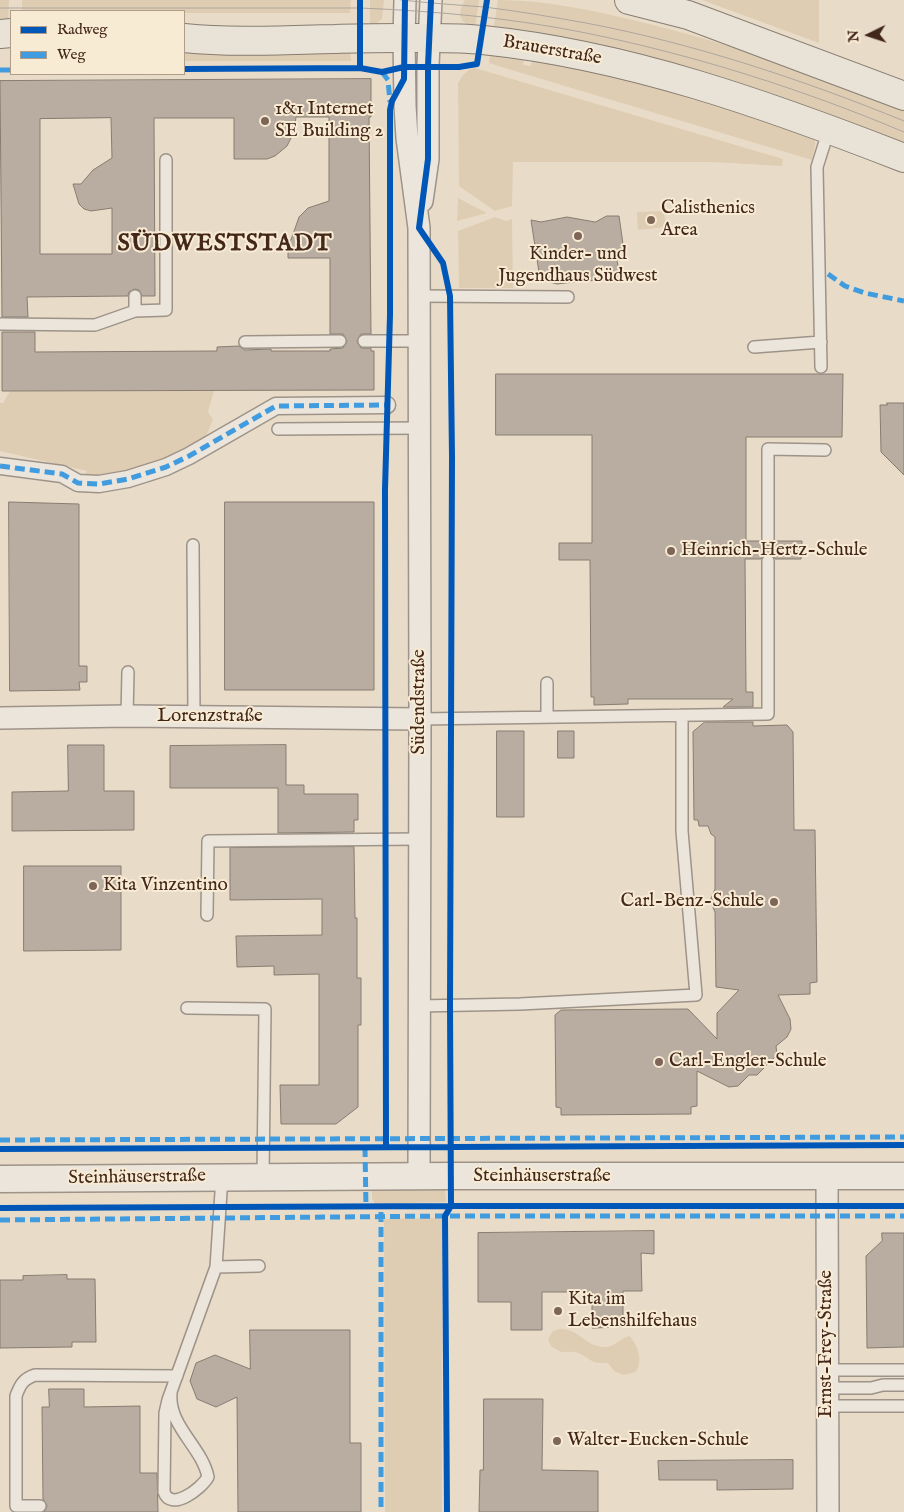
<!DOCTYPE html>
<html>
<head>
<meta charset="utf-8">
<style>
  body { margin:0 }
  #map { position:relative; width:904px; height:1512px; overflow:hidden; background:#e8dcc9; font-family:"IM FELL English",serif }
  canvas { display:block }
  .legend { position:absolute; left:10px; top:10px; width:175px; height:65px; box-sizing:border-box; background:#f8ebd3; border:1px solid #b09d89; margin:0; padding:6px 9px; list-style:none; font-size:15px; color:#44271b }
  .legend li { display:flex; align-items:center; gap:10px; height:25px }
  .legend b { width:25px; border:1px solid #b09d89 }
  .north { position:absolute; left:844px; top:10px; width:50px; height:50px; -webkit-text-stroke:4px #f8ebd3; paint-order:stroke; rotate:266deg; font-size:14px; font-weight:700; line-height:20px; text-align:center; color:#44271b }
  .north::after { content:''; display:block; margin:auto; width:18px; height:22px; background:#44271b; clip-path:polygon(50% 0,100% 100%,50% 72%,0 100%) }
</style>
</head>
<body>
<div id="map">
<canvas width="904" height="1512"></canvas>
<ul class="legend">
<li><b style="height:6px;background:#0057b8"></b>Radweg</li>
<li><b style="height:6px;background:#409cdf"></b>Weg</li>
</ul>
<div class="north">N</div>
</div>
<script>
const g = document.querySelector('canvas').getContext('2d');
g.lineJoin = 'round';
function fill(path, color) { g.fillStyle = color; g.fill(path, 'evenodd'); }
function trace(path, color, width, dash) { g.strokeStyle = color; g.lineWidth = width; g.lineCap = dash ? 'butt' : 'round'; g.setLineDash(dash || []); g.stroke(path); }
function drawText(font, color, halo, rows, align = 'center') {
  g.font = font + ' "IM FELL English",serif'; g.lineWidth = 4; g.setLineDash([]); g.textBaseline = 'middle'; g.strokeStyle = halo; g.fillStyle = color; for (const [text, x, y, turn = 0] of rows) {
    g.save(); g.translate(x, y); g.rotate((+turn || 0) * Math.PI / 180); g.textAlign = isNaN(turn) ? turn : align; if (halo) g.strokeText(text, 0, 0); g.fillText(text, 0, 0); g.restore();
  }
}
fill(new Path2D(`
  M 0,0 L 9,0 L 8,25 L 0,19 Z
  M 22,0 L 351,0 L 350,13 L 184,13 L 184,11 L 22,11 Z
  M 370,0 L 384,0 L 382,19 L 376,24 L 370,25 Z
  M 465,0 L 479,0 L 475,28 C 460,23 456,14 465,0 Z
  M 498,0 C 545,0 591,10 637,21 C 730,43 815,74 904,108 L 904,146 L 493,32 Z
  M 702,0 L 819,0 L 819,43 Z
  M 184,48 L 241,53 L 350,52 L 351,61 L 184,61 Z
  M 490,54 L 524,58 L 523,65 L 531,66 L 532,59 L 569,65 L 688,93 L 815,139 L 815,145 L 812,160 L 508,69 L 489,63 Z
  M 475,68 L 783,159 L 782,166 L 712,162 L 513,162 L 512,206 L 495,211 L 459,186 L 458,83 C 462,76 467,69 475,68 Z
  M 458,198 L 487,213 L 457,221 Z
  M 664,211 L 666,227 L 638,230 L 637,212 Z
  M 495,217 L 506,221 L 512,219 L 513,288 L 459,288 L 458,231 Z
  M 10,391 L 214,391 L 208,412 L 213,419 C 210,427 208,434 203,440 C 184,462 111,473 81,479 L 87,471 L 0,451 L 0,403 L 3,403 Z
  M 372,1189 L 445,1189 L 446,1202 L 375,1204 L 372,1199 Z
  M 442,1218 L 442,1512 L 385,1512 L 384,1219 Z
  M 559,1329 C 581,1328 583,1347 606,1347 C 617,1346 621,1337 630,1336 C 638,1346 643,1360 636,1372 L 623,1375 L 614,1371 L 608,1363 C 589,1364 592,1359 578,1353 C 572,1350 567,1353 562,1352 C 558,1351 554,1348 551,1346 L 548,1339 L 553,1331 Z`), '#dfcdb3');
const building = new Path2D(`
  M 371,79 L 371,117 L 369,117 L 371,334 L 361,334 L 357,341 L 361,348 L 371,348 L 371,351 L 374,351 L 374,390 L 2,391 L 2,332 L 35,332 L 35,352 L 217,351 L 217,347 L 239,346 L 245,350 L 271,349 L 271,351 L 330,351 L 330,349 L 343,348 L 347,341 L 343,334 L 330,334 L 330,258 L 288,258 L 288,240 L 291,240 L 299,217 L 308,208 L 329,201 L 329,117 L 296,117 L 294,132 L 287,146 L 275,156 L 267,159 L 234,159 L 234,118 L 154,118 L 155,296 L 142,296 L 139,290 L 135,289 L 129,292 L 128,296 L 27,297 L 28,317 L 2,317 L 0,81 ZM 111,118 L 112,158 L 93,170 L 81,184 L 73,184 L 79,204 L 84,209 L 91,211 L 112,208 L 112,254 L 40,254 L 40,119 Z
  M 607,216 L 619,216 L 624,251 L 616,255 L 620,276 L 605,280 L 581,281 L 557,284 L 540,279 L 531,220 L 541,222 L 567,217 L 595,222 Z
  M 496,374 L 843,374 L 842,437 L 746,437 L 746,541 L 761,541 L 764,545 L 768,546 L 772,545 L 775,541 L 802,541 L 801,559 L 775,559 L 772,555 L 768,554 L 764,555 L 761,559 L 745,559 L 746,692 L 753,692 L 753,707 L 723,707 L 733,699 L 628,699 L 628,704 L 594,705 L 594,697 L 591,697 L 590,560 L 559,560 L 559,543 L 592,543 L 592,435 L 496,435 Z
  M 887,403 L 904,403 L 904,475 L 881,452 L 880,405 L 887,405 Z
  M 9,502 L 79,504 L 79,666 L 87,666 L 87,682 L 79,682 L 80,690 L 10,691 Z
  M 225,502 L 374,502 L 374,690 L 225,690 Z
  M 705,722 L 753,722 L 753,726 L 787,725 L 793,732 L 794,830 L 815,830 L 817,982 L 810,983 L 810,994 L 778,995 L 790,1019 L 791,1029 L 787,1037 L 776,1046 L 777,1055 L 757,1075 L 749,1075 L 738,1086 L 729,1087 L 697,1071 L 697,1106 L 691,1107 L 691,1114 L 561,1115 L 561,1108 L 556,1107 L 555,1015 L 561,1010 L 688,1009 L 717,1039 L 717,1013 L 739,990 L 716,987 L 715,912 L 710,901 L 715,889 L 715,837 L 711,834 L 708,826 L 699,826 L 698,820 L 694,820 L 693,732 Z
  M 497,731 L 524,731 L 524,817 L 497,817 Z
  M 558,731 L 574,731 L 574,758 L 558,758 Z
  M 68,745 L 104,745 L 104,791 L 134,791 L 134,830 L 12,831 L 12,792 L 68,791 Z
  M 286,745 L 286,785 L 304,785 L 304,794 L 358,794 L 358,820 L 354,820 L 354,832 L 278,833 L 278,788 L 170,788 L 170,746 Z
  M 354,847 L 355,918 L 357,918 L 357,978 L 361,978 L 361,1025 L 358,1025 L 358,1107 L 336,1124 L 281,1124 L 280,1085 L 319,1085 L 319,974 L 274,975 L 274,966 L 237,967 L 236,936 L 322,935 L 322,899 L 230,900 L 230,848 Z
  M 24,866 L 121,866 L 121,950 L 24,951 Z
  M 654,1231 L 654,1254 L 641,1253 L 642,1291 L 623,1291 L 623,1327 L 592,1328 L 592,1292 L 542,1292 L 542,1330 L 511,1330 L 511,1302 L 478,1302 L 478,1233 Z
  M 882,1233 L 904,1233 L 904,1347 L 867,1348 L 866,1256 L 882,1241 Z
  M 67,1275 L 67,1279 L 95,1279 L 96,1342 L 72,1342 L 72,1347 L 0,1348 L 0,1280 L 23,1280 L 23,1276 Z
  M 250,1330 L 350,1330 L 350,1443 L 361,1443 L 361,1512 L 238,1512 L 237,1397 L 216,1407 L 197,1399 L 190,1381 L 196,1363 L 215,1355 L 250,1369 Z
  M 49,1389 L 84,1389 L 84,1407 L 140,1406 L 140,1473 L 157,1473 L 158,1512 L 44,1512 L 47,1506 L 43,1499 L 42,1407 L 49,1407 Z
  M 484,1399 L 543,1399 L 542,1470 L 598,1471 L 598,1512 L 479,1512 L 480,1470 L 483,1470 Z
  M 793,1460 L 793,1489 L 717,1490 L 717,1480 L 659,1480 L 658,1461 Z`);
fill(building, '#b8ada0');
trace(building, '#877c70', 1);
const service = new Path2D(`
  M 135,296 L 135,311
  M 418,296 L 568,297
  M 0,324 L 95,325 L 135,311 L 166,310 L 166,160
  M 364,341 L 419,341
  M 245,342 L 340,341
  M 754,347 L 821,342
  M 821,367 L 817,167 L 829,129
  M 278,429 L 419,428
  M 768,539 L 768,449 L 825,450
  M 193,545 L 194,717
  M 127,716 L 128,672
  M 547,717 L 547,683
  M 420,719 L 768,714 L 768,561
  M 207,915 L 208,841 L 419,839
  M 419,1006 L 520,1004 L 696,995 L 682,831 L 682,715
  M 187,1008 L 265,1009 L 263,1177
  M 216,1267 L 259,1266
  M 828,1370 L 904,1370
  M 828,1388 L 871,1388 L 883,1385 L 904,1385
  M 171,1393 C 168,1426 202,1447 208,1477 C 201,1489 171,1512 164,1492 L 165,1413 L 168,1400 L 216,1267 L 222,1177
  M 828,1406 L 904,1406
  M 40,1506 L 16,1506 L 16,1396 C 20,1385 23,1379 35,1375 L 177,1376`);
const pedestrian = new Path2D(`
  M 0,466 L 62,474 L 78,483 L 99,484 L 128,479 L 166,467 L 189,456 L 276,406 L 387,405`);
const minor = new Path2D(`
  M 405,0 L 404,38 L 405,106 L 407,138 L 419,228 L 420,719 L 419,1176
  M 422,201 L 428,159 L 428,66 L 431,0
  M 0,718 L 127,716 L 420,719
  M 827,1176 L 828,1512`);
const tertiary = new Path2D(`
  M 0,1179 L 451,1176 L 904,1176`);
const primary = new Path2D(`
  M 629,0 L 688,15 L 904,96
  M 0,34 L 11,33
  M 184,38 C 234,43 284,40 335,39 C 358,38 380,38 403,38 C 429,38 456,37 483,40 C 628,55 768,105 904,158`);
trace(service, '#9e9388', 14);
trace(pedestrian, '#9e9388', 19);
trace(minor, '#9e9388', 24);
trace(tertiary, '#9e9388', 29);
trace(primary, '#877c70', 30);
trace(service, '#ebe5dc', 11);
trace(pedestrian, '#ebe5dc', 16);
trace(minor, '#ebe5dc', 21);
trace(tertiary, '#ebe5dc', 26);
trace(primary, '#e8e2d7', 28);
trace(new Path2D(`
  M 401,0 C 429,3 457,5 484,7 C 518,11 552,17 586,23 C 692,43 804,80 904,121
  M 0,8 L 360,8 C 435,11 512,18 586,33 C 694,55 802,89 904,132`), '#ada69e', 1);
trace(new Path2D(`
  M 0,70 L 11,70
  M 382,72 L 388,80 L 390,102
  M 828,274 L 845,286 L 865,293 L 904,301
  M 0,466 L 62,474 L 78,483 L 99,484 L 128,479 L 166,467 L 189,456 L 276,406 L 387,405
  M 0,1140 L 904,1137
  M 365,1147 L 366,1209
  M 381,1212 L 381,1512
  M 0,1220 L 445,1216 L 904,1216`), '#409cdf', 5, [10, 5]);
trace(new Path2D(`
  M 431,0 L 428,66 L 428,159 L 419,228 L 443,263 L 450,296 L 452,457 L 450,1005 L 451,1206 L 445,1216 L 447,1512
  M 360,68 L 360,0
  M 184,69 L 360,68 L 382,72 L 404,67 L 459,67 L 477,64 L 487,0
  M 386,1147 L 385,489 L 390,315 L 390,110 L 392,101 L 404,79 L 405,0
  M 0,1149 L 904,1145
  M 0,1208 L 451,1206 L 904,1206`), '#0057b8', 6);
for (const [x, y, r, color] of [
  [265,121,5,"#7d6658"],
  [651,220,5,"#7d6658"],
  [578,236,5,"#7d6658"],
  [671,551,5,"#7d6658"],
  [93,886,5,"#7d6658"],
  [774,902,5,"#7d6658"],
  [659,1062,5,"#7d6658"],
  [558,1311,5,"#7d6658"],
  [557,1441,5,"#7d6658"]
]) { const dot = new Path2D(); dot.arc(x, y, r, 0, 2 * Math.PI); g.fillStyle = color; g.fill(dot); trace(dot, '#f8ebd3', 2); }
drawText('19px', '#44271b', '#f8ebd3', [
  ["Brauerstraße",552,51,10],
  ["Südendstraße",420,702,-90],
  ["Lorenzstraße",210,717],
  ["Steinhäuserstraße",542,1177],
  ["Steinhäuserstraße",137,1178,-1],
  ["Ernst-Frey-Straße",827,1344,-90]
]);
drawText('19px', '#44271b', '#f8ebd3', [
  ["1&1 Internet",275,110],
  ["SE Building 2",275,132],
  ["Calisthenics",661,209],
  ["Area",661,231],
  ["Kinder- und",578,255,"center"],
  ["Jugendhaus Südwest",578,277,"center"],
  ["Heinrich-Hertz-Schule",681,551],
  ["Kita Vinzentino",103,886],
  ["Carl-Benz-Schule",764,902,"right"],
  ["Carl-Engler-Schule",669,1062],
  ["Kita im",568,1300],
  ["Lebenshilfehaus",568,1322],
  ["Walter-Eucken-Schule",567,1441]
], 'left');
g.letterSpacing = '1px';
drawText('bold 24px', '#44271b', '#f8ebd3', [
  ["SÜDWESTSTADT",225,245]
]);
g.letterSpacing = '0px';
</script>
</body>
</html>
